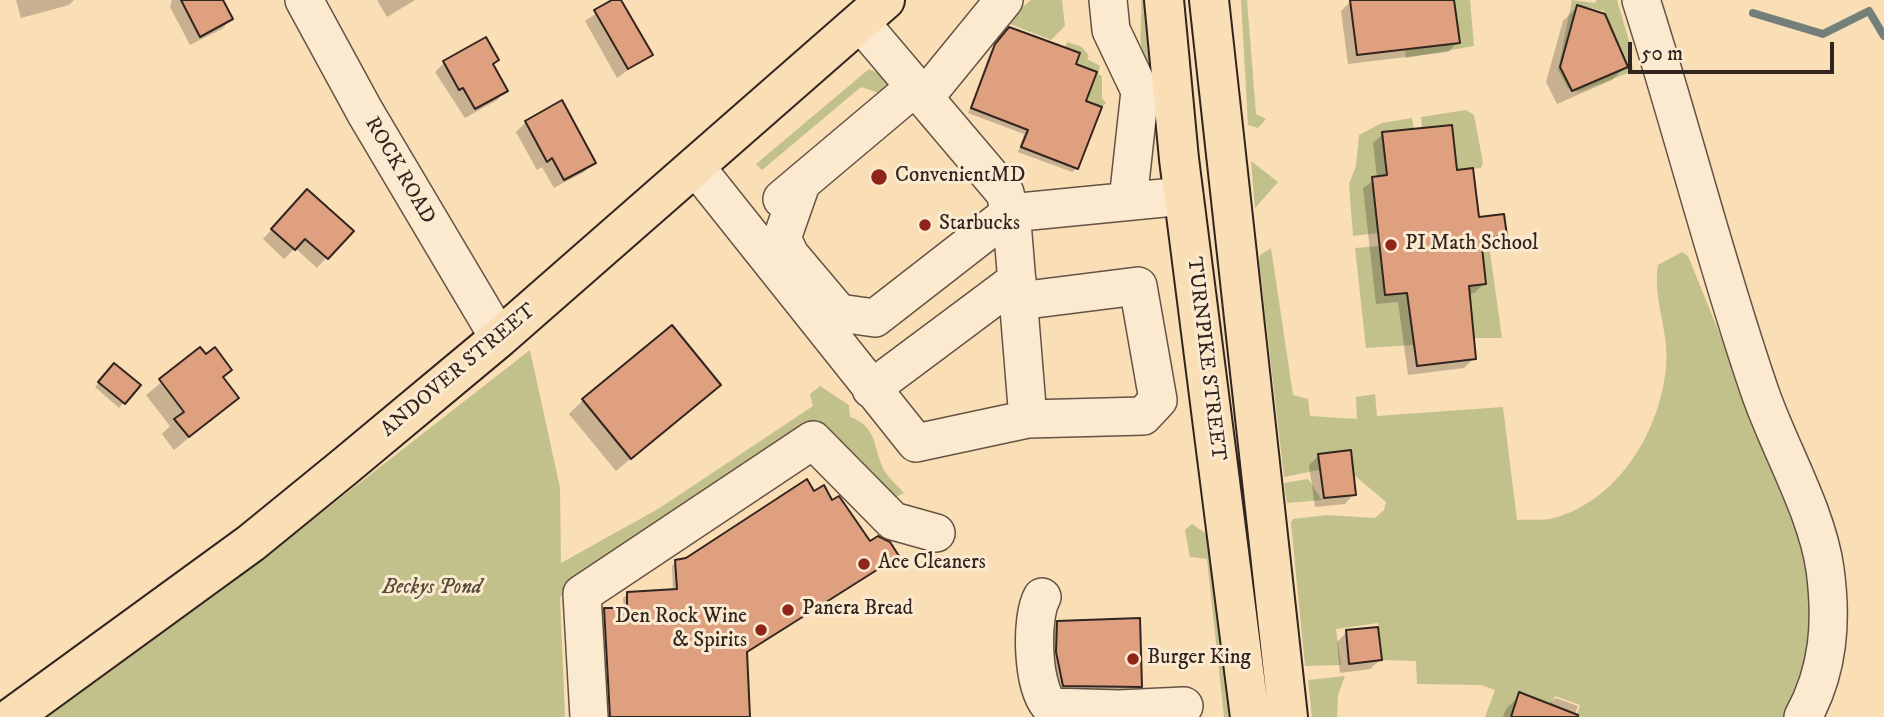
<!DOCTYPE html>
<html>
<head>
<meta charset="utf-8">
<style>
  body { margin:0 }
  #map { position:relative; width:1884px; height:717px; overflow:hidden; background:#f9deb6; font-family:"IM FELL DW Pica",serif }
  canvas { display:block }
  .scale { position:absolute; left:1628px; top:42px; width:206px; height:32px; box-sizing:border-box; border:4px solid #32251f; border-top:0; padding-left:9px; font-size:21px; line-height:24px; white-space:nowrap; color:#32251f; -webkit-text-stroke:5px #fbead0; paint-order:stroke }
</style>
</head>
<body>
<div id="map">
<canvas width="1884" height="717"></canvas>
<div class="scale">50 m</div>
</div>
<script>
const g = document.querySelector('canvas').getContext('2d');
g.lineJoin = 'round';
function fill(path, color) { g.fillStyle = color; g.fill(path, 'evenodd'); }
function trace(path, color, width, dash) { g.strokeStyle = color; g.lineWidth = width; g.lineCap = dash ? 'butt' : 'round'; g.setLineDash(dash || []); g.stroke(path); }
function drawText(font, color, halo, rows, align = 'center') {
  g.font = font + ' "IM FELL DW Pica",serif'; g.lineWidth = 6; g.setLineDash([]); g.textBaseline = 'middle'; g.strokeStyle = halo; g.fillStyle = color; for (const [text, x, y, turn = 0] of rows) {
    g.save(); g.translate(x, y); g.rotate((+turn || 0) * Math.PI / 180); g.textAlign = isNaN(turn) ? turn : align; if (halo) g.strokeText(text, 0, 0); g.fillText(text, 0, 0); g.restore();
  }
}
fill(new Path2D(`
  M 1031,0 L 1062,0 L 1065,26 L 1051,40 L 1005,22 Z
  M 1141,0 L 1147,0 L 1152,65 L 1147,66 C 1136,44 1143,26 1141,0 Z
  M 1241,0 L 1247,0 L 1256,114 L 1266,119 L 1258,128 L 1248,125 Z
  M 1454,0 L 1470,0 L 1474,46 L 1406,58 L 1405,50 L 1460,43 Z
  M 1572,0 L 1594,3 L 1597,0 L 1617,0 L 1629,41 L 1633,71 L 1579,92 L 1568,88 L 1558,70 ZM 1577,5 L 1604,11 L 1628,67 L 1572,90 L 1560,67 Z
  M 1067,42 L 1082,47 L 1089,56 L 1087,59 L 1100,66 L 1098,74 L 1102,76 L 1102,98 L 1106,103 L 1102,107 L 1086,101 L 1097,72 L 1076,64 L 1080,53 L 1065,48 Z
  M 869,69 L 888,78 L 890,88 L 888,96 L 861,87 L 762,170 L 756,164 Z
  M 1466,110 L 1474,115 L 1483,163 L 1481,168 L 1457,170 L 1452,125 L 1422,128 L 1421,117 Z
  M 1412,118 L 1414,129 L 1382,132 L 1387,175 L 1372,177 L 1378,233 L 1353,236 L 1349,184 L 1356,166 L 1359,135 L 1382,123 Z
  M 1251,161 L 1278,182 L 1255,208 Z
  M 1481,238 L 1488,238 L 1502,338 L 1474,338 L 1469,286 L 1486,284 Z
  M 1379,246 L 1385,295 L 1407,293 L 1414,345 L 1366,348 L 1355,248 Z
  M 1271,248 L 1293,395 L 1308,399 L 1310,416 L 1357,419 L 1356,397 L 1375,394 L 1377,416 L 1503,407 L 1517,520 C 1529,519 1543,521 1554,518 C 1619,500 1660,431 1666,367 C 1670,333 1652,299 1658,265 L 1682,252 L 1688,256 L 1802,537 L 1817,641 L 1785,717 L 1576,717 L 1580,705 L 1555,696 L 1551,705 L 1520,693 L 1511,717 L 1485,717 L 1495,690 L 1481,685 L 1417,684 L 1416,661 L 1382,660 L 1378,623 L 1336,629 L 1341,665 L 1305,666 L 1291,523 L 1293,519 L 1327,515 L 1375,518 L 1384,510 L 1386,502 L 1354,475 L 1351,450 L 1318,454 L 1319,470 L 1284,477 L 1259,261 L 1260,255 Z
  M 530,350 L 560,488 L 561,563 L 658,509 L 813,406 L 810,394 L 820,386 L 849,405 L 850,417 C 876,426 873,444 882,466 C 886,476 897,485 904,493 L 889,500 L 817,427 L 598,568 L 560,597 L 565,717 L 45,717 L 221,591 Z
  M 1308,479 L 1322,500 L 1287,503 L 1284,483 Z
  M 1192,524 L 1208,535 L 1233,717 L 1224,717 L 1207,559 L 1190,557 L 1185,530 Z
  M 1345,676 L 1338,695 L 1337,717 L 1312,717 L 1308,680 Z`), '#c2c08b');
fill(new Path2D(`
  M 16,0 L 74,0 L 69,5 L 21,18 Z
  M 172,0 L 221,0 L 231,19 L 222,29 L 190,45 L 170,7 Z
  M 377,0 L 415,0 L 387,17 Z
  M 616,0 L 619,0 L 650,54 L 617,78 L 585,21 Z
  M 1352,0 L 1453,0 L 1458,42 L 1448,52 L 1348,64 L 1341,11 Z
  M 1577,7 L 1626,66 L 1612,80 L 1557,104 L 1546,82 L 1563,21 Z
  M 1005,33 L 1084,102 L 1077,168 L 1072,172 L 1018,152 L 1024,134 L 968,113 L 991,50 Z
  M 444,63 L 491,65 L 506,90 L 497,100 L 465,118 L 435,72 Z
  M 526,122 L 594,162 L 584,172 L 554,188 L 542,167 L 537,170 L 516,132 Z
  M 1383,134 L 1455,172 L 1477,219 L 1505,235 L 1495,245 L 1480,246 L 1484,284 L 1474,293 L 1468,294 L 1474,358 L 1464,368 L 1408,375 L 1398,302 L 1376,304 L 1363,188 L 1377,178 L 1373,143 Z
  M 298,201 L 351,231 L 317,268 L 295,248 L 284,259 L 263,239 Z
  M 200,350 L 237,398 L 174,450 L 162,434 L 170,426 L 146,395 Z
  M 110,370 L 138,385 L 119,408 L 95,387 Z
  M 719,384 L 616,471 L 569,414 L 583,400 Z
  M 1319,456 L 1354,494 L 1345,504 L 1315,507 L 1309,465 Z
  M 813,494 L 832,502 L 870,544 L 897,556 L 745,654 L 748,717 L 606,717 L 600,615 L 605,610 L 624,610 L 623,598 L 628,594 L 673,591 L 672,566 L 676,562 L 686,560 Z
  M 1058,623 L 1140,686 L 1126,700 L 1049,700 L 1043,637 Z
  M 1347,632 L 1380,660 L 1370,669 L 1340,673 L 1337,642 Z
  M 1520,695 L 1548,705 L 1556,698 L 1578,706 L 1574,717 L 1503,717 L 1506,709 Z`), '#0003');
trace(new Path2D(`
  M 1753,13 L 1823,34 L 1869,11 L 1884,36`), '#747f7a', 8);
const building = new Path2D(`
  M 181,0 L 223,0 L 233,19 L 200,37 Z
  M 612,0 L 621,0 L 653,55 L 628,69 L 594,10 Z
  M 1350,0 L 1454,0 L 1460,43 L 1357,55 Z
  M 1577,5 L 1605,14 L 1628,67 L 1572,91 L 1560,67 Z
  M 1009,27 L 1080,53 L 1076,64 L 1097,72 L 1086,101 L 1102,107 L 1078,169 L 1021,147 L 1028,130 L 971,108 L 995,44 Z
  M 486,37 L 499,60 L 493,64 L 508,91 L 475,109 L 463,88 L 459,90 L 443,61 Z
  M 562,100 L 596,163 L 564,180 L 552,158 L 547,162 L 525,121 Z
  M 1452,125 L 1457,170 L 1473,168 L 1479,217 L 1504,214 L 1507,236 L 1481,238 L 1486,284 L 1469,286 L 1476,359 L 1417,366 L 1407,293 L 1385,295 L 1372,177 L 1387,175 L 1382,132 Z
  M 307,189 L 354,231 L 328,259 L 305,239 L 295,250 L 271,229 Z
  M 672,325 L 721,385 L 631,459 L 582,399 Z
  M 200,347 L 206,354 L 215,347 L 232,370 L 223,377 L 239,398 L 189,437 L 174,419 L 184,412 L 159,379 Z
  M 114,363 L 141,385 L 125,404 L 98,382 Z
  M 1351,450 L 1356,495 L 1324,498 L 1318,454 Z
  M 807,479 L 814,491 L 824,485 L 832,500 L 839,496 L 870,541 L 878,536 L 890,542 L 899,556 L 747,652 L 750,717 L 610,717 L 604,608 L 627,608 L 627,592 L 677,589 L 675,560 L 686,558 Z
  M 1140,618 L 1142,687 L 1063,686 L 1056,652 L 1057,621 Z
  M 1378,627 L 1382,660 L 1349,664 L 1346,630 Z
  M 1519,692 L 1578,715 L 1578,717 L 1511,717 Z`);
fill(building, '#dfa07f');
trace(building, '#32251f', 2);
const minor = new Path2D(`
  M 304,0 L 365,112 L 499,338
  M 1108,0 L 1111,30 L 1140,91 L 1128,201
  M 1641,0 C 1683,131 1716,265 1761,395 C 1780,449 1817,512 1825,569 C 1832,621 1829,670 1803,717
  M 924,98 L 1004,0
  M 695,166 L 916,443 L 1028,419 L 1012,222 L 1005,193 L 860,22
  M 801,184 L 782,238 L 790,255 L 839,313 L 875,318 L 1010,213 L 1184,196
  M 782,199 L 915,87
  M 1019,301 L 1138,286 L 1158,400 L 1143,416 L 1028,419
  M 871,389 L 1017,280
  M 1042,597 C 1030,618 1032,690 1051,707 L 1119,709 L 1184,706
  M 589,717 L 582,594 L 813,440 L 893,521 L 936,533`);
const major = new Path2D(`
  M 12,717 L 251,543 L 343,468 L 499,338 L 885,0`);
const highway = new Path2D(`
  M 1164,0 L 1179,159 L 1250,717
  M 1209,0 L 1288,717`);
trace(minor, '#645345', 40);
trace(major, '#32251f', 42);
trace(highway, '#32251f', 42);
trace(minor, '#fbead0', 37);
trace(major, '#f9deb6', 38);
trace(highway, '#f9deb6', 38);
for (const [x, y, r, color] of [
  [879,177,9,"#8f2418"],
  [925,225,7,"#8f2418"],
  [1391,245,7,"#8f2418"],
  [864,564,7,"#8f2418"],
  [788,610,7,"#8f2418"],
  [761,630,7,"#8f2418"],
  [1133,659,7,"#8f2418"]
]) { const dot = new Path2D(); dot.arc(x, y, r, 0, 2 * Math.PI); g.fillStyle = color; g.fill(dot); trace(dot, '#fbead0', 2.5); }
drawText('21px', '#32251f', '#fbead0', [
  ["ROCK ROAD",399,171,60],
  ["TURNPIKE STREET",1205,359,83],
  ["ANDOVER STREET",459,371,-40]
]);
drawText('21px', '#32251f', '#fbead0', [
  ["ConvenientMD",895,177],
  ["Starbucks",939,225],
  ["PI Math School",1405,245],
  ["Ace Cleaners",878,564],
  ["Panera Bread",802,610],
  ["Den Rock Wine",747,618,"right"],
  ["& Spirits",747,642,"right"],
  ["Burger King",1147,659]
], 'left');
drawText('italic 21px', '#564c3a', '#fbead0', [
  ["Beckys Pond",432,589]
]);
</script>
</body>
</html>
